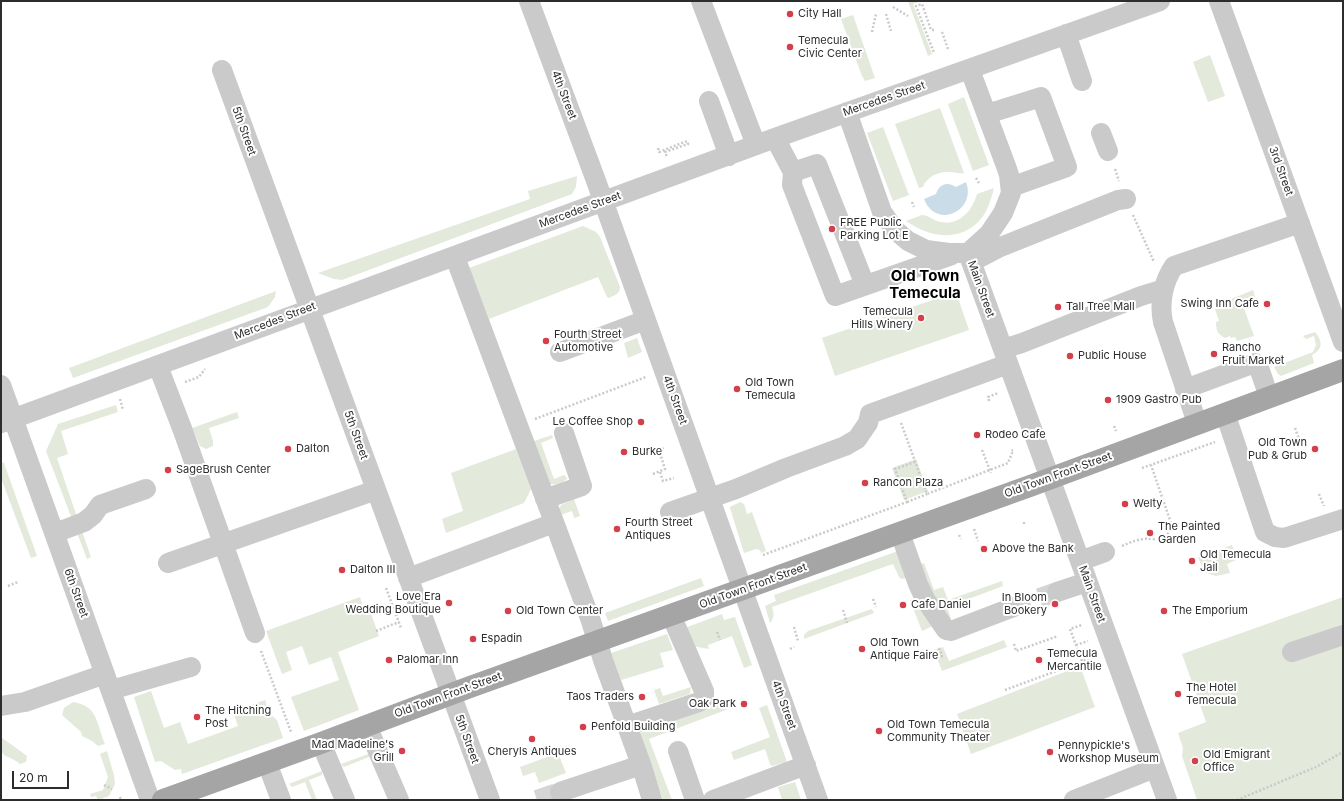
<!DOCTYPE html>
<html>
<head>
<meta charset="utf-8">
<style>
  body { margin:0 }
  #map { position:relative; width:1344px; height:801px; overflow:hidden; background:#fff; font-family:Inter,sans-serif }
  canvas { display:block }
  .frame { position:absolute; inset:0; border:2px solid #2d2d2d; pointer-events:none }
  .scale { position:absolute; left:12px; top:771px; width:57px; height:18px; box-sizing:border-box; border:2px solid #2d2d2d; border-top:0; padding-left:5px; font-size:12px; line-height:14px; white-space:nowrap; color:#2d2d2d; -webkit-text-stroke:3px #fff; paint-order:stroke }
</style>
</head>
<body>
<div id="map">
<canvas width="1344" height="801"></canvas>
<div class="frame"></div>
<div class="scale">20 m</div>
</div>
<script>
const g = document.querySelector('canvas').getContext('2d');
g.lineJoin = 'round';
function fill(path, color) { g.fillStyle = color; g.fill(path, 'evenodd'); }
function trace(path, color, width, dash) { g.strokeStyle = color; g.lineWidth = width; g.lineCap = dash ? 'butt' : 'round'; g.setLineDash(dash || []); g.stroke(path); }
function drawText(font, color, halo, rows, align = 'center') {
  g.font = font + ' Inter,sans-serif'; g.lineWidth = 4; g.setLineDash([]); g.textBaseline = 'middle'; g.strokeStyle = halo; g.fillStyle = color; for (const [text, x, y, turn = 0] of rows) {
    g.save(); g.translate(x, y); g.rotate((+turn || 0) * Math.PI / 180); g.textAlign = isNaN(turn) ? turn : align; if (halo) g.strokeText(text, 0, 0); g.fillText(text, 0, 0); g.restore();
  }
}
fill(new Path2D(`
  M 908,1 L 922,1 L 913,4 L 932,54 L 928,56 Z
  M 853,15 L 875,78 L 865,81 L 862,76 L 841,19 Z
  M 1210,55 L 1225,96 L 1208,102 L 1193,62 Z
  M 964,97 L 989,165 L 973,171 L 948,104 Z
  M 940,108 L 964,173 C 959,174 955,172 950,172 C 939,171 927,176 923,187 L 919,188 L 895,124 Z
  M 883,127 L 909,195 L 893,201 L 867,133 Z
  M 577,176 L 576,187 L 572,194 L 342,280 L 334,279 L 318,273 L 530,199 L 528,191 Z
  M 994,188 C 991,199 988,211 980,220 C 959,243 929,237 906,221 L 922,215 C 927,215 932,219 937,221 C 957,228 972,212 977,194 Z
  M 583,226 L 596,232 L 600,237 L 620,287 C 620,294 615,295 609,298 L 607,297 L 598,277 L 489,319 L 469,268 Z
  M 1253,290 L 1255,297 L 1242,303 L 1254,336 L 1237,341 L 1235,337 L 1231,338 L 1230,336 L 1225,338 C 1218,334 1216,331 1216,322 L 1219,321 L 1215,309 L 1225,306 L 1224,302 Z
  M 276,291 L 275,297 L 268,307 L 73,378 L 69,368 Z
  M 956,292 L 969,330 L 835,376 L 822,338 Z
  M 1315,332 C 1323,342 1323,349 1312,355 L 1314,363 L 1281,376 L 1278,374 L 1274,367 L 1313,352 L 1316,345 L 1314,336 L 1306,339 L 1303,336 Z
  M 637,338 L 642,352 L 628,358 L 624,343 Z
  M 116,405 L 118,412 L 61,431 L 68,454 L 57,458 L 77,517 L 72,519 L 46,451 L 58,424 Z
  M 237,412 L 239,418 L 209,428 L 213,441 L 213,446 L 206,449 L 200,446 L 192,428 Z
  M 552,435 L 553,438 L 541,443 L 554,479 L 564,475 L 567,478 C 565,483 555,485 550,484 L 534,441 Z
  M 516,449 L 531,489 L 524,503 L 446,533 L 442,519 L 463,511 L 451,473 Z
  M 916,459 L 928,491 L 904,500 L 892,468 Z
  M 1,462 L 4,463 L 37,556 L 31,558 L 1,478 Z
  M 574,499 L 580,516 L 574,518 L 572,511 L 560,515 L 559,510 L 561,505 Z
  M 740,502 L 744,504 L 747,514 L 752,512 L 766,551 L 761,553 L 760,550 L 756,549 L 744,553 L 730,508 L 730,507 Z
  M 82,531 L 91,557 L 87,559 L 77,533 Z
  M 1232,545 L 1238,559 L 1227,564 L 1230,573 L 1216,576 L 1204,572 L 1198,557 Z
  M 901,550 L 907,578 L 901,579 L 899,577 L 893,564 L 772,607 C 774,614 775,617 770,623 L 765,606 L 776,601 L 774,595 Z
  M 924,563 L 934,590 L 943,587 L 948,600 L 1002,581 L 1003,586 L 947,607 L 951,619 L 949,620 L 930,589 C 929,580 923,573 920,565 Z
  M 701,578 L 704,586 L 608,621 L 605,613 Z
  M 360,597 L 365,613 L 370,611 L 379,636 L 338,652 L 359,710 L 304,731 L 291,697 L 339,680 L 331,657 L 309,665 L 302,646 L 286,652 L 292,670 L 282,674 L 266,631 Z
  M 1343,597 L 1343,800 L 1197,800 L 1182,756 L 1183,748 L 1178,733 L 1206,722 L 1182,654 Z
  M 916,599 L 935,625 L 922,631 L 910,600 Z
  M 872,609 L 874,613 L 804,639 L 804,635 L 808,631 Z
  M 722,614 L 724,620 L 735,617 L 752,665 L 744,668 L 732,636 L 708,645 L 709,649 L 692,646 L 685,628 Z
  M 667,634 L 673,650 L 660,653 L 664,667 L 621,680 L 611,653 Z
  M 1004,640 L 1007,647 L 942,671 L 934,650 L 943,647 L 949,661 Z
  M 1080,666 L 1095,707 L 971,754 L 957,714 Z
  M 691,687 L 690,694 L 659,704 L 654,690 L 660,688 L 663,696 Z
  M 151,691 L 164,728 L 180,722 L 188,744 L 238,726 L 233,712 L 265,700 L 270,714 L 277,720 L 283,738 L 182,774 L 181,769 L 175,770 L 161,761 L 155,762 L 134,697 Z
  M 728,700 L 731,708 L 649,739 L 672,800 L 663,800 L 640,739 L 640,734 L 642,731 Z
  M 73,702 C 99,706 96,724 105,744 L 98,746 L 92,741 L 82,736 L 81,732 L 62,715 L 64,708 Z
  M 767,705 L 787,762 L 772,766 L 770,764 L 765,749 L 734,760 L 731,752 L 770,737 L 759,708 Z
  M 1,737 L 27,756 L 26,762 L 20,764 C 4,751 1,763 1,737 Z
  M 107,751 L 114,775 L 115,784 L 109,796 L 98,800 L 96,796 L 91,797 L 90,794 L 103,790 L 108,777 L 100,754 Z
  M 371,753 L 371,755 L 369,757 L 344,767 L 341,764 Z
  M 558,753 L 566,773 L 539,783 L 535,772 L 523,776 L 520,767 Z
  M 322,771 L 322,775 L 309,780 L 317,800 L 312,800 L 305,782 L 292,787 L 289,784 Z
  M 795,782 L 801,800 L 782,800 L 778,787 Z`), '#e3e9db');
fill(new Path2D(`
  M 966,182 C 977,211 936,230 924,199 L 936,194 C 939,184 947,181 956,187 Z`), '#c9dce7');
trace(new Path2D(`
  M 1011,608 L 1057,592
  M 537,800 L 560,792`), '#d5d5d5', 20, [20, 10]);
trace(new Path2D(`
  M 893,7 L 908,16
  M 886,14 L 891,31
  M 934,30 L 931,30 L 922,4 L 916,6 L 934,53
  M 872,32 L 876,14
  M 942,32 L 948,49
  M 658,148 L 659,152 L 687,141 L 688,144 L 665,152 L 667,157
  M 1115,169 L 1119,181
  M 976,178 L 979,183
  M 912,202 L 914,207
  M 1133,215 L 1154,262
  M 185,382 L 199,377 L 205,369
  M 120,399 L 123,410
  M 989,401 L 988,397 L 998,393
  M 535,419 L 646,377
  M 901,423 L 927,494 L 1008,463 L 1012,453 L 1011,451 L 1013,450
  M 1114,426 L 1116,431
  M 1295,428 L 1300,442
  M 982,450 L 991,473
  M 1142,468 L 1215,442
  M 660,472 L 663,481 L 674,478
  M 653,474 L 665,469 L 659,450 L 664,448
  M 1319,494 L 1324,506
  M 907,502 L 927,494
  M 1024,522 L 1024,524
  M 974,529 L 978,541
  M 959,535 L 961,539
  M 1122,546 C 1129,543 1136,540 1143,539 C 1147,538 1149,539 1153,539 C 1165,541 1173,532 1170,520 L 1151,465
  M 763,555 L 907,502 L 895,469 L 915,462
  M 8,586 L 18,582
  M 386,588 L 401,628
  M 873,599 L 876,607
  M 843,610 L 847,623
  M 794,627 L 798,641
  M 376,631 L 399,622
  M 717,632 L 720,640
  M 1014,644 L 1016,651 L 1058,636
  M 1076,645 L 1088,641
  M 790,649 L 794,647
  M 261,651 L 291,732
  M 937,658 L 942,656 L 939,648
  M 1082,661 L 1070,629 L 1082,625
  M 1005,690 L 1094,657
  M 104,785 L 112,789
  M 120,797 L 121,800
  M 1237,800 L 1316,767 L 1343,752`), '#cacaca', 2.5, [2, 2]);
trace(new Path2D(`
  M 529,1 L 595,178 L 818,800
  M 701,1 L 756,145
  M 1219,1 L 1343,342
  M 1066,34 L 1082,81
  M 222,70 L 490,800
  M 709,101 L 729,156
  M 847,112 L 882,212 L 894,229 L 908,241 L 926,250 L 949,253 L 968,253 L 989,234 L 1003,213 L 1011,193 L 1009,175 L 1006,166 L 970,70
  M 987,114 L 1041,97 L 1067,167 L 1011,187
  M 1101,133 L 1108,151
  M 775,138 L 793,172 L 792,185 L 835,296 L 952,255
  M 793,172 L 817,164 L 865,285
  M 968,253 L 1167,800
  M 455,257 L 591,621 L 603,660 L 642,767 L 652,800
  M 971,262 L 998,248 L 1118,200 L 1126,199
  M 1003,349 L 1022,343 L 1141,296 L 1164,289
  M 560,352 L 646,320
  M 158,366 L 183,431 L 255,633
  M 1,385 L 150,800
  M 1185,389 L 1255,363 L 1258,365 L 1269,397
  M 1225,413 L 1265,532 L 1275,537 L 1284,538 L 1343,519
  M 1,423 L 775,138 L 1160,1
  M 1197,423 L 1163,322 C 1159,303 1163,282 1174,266 L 1300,223
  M 545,499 L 582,486 L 564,433
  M 670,512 L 736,489 L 786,468 L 845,446 L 857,439 L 868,423 L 870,414 L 1008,364
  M 55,533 L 84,522 L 93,515 L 100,505 L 146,489
  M 900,533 L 918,584 L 925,599 L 946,630 L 951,631 L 1011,608
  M 1080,561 L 1105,552
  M 168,563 L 376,490
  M 408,578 L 554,523
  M 1057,592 L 1087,582
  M 1292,652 L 1343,635
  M 111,690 L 191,667
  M 1,706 L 25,702 L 105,674
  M 367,726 L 399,800
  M 627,726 L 699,702 L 704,698 L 704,691 L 671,615
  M 321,743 L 345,800
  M 678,751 L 695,800
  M 267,763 L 281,800
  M 560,792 L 641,765
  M 713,800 L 806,765
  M 1074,800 L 1155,768`), '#cacaca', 20);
trace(new Path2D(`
  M 163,800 L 321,743 L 470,687 L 1030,486 L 1343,370`), '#a5a5a5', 22);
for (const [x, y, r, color] of [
  [790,14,4,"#d33f4b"],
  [790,47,4,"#d33f4b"],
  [832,229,4,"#d33f4b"],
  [1267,304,4,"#d33f4b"],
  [1058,307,4,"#d33f4b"],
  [921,318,4,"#d33f4b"],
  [546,341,4,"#d33f4b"],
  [1214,354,4,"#d33f4b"],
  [1070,356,4,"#d33f4b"],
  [737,389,4,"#d33f4b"],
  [1108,400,4,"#d33f4b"],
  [641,422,4,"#d33f4b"],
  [977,435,4,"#d33f4b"],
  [288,449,4,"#d33f4b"],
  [1315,449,4,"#d33f4b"],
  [624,452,4,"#d33f4b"],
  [168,470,4,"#d33f4b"],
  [865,483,4,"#d33f4b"],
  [1125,504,4,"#d33f4b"],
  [617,529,4,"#d33f4b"],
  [1150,533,4,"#d33f4b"],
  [984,549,4,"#d33f4b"],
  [1192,561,4,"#d33f4b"],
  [342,570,4,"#d33f4b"],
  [449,603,4,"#d33f4b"],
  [1055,604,4,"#d33f4b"],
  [903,605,4,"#d33f4b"],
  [508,611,4,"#d33f4b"],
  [1164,611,4,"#d33f4b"],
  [473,639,4,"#d33f4b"],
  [862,649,4,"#d33f4b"],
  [389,660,4,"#d33f4b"],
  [1039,660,4,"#d33f4b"],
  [1178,694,4,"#d33f4b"],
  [642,697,4,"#d33f4b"],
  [744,704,4,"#d33f4b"],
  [197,717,4,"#d33f4b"],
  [583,727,4,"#d33f4b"],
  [879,731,4,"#d33f4b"],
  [532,739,4,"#d33f4b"],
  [402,751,4,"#d33f4b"],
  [1050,752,4,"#d33f4b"],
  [1195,761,4,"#d33f4b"]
]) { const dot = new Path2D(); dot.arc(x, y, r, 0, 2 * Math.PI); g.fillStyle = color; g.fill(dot); trace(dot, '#fff', 1.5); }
drawText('11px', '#2d2d2d', '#fff', [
  ["City Hall",798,14],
  ["Temecula",798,41],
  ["Civic Center",798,54],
  ["FREE Public",840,223],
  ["Parking Lot E",840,236],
  ["Swing Inn Cafe",1259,304,"right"],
  ["Tall Tree Mall",1066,307],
  ["Temecula",913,312,"right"],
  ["Hills Winery",913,325,"right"],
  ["Fourth Street",554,335],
  ["Automotive",554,348],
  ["Rancho",1222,348],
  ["Fruit Market",1222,361],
  ["Public House",1078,356],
  ["Old Town",745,383],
  ["Temecula",745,396],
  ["1909 Gastro Pub",1116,400],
  ["Le Coffee Shop",633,422,"right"],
  ["Rodeo Cafe",985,435],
  ["Old Town",1307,443,"right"],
  ["Pub & Grub",1307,456,"right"],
  ["Dalton",296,449],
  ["Burke",632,452],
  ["SageBrush Center",176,470],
  ["Rancon Plaza",873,483],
  ["Welty",1133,504],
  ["Fourth Street",625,523],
  ["Antiques",625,536],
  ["The Painted",1158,527],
  ["Garden",1158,540],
  ["Above the Bank",992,549],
  ["Old Temecula",1200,555],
  ["Jail",1200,568],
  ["Dalton III",350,570],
  ["Love Era",441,597,"right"],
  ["Wedding Boutique",441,610,"right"],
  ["In Bloom",1047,598,"right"],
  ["Bookery",1047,611,"right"],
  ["Cafe Daniel",911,605],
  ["Old Town Center",516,611],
  ["The Emporium",1172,611],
  ["Espadin",481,639],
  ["Old Town",870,643],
  ["Antique Faire",870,656],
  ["Temecula",1047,654],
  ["Mercantile",1047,667],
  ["Palomar Inn",397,660],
  ["The Hotel",1186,688],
  ["Temecula",1186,701],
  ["Taos Traders",634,697,"right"],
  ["Oak Park",736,704,"right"],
  ["The Hitching",205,711],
  ["Post",205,724],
  ["Old Town Temecula",887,725],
  ["Community Theater",887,738],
  ["Penfold Building",591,727],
  ["Mad Madeline's",394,745,"right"],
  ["Grill",394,758,"right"],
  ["Pennypickle's",1058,746],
  ["Workshop Museum",1058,759],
  ["Cheryls Antiques",532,752,"center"],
  ["Old Emigrant",1203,755],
  ["Office",1203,768]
], 'left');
drawText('11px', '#2d2d2d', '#fff', [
  ["4th Street",564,95,69],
  ["Mercedes Street",884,99,-19],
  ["5th Street",244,131,70],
  ["3rd Street",1281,171,70],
  ["Mercedes Street",580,210,-20],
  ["Main Street",981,289,70],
  ["Mercedes Street",275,321,-21],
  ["4th Street",675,400,70],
  ["5th Street",356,435,70],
  ["Old Town Front Street",1058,475,-20],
  ["Old Town Front Street",753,586,-20],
  ["6th Street",76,593,70],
  ["Main Street",1092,594,70],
  ["Old Town Front Street",448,695,-20],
  ["4th Street",784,705,70],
  ["5th Street",467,739,70]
]);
drawText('bold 15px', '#000', '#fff', [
  ["Old Town",925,276],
  ["Temecula",925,293]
]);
</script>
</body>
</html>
